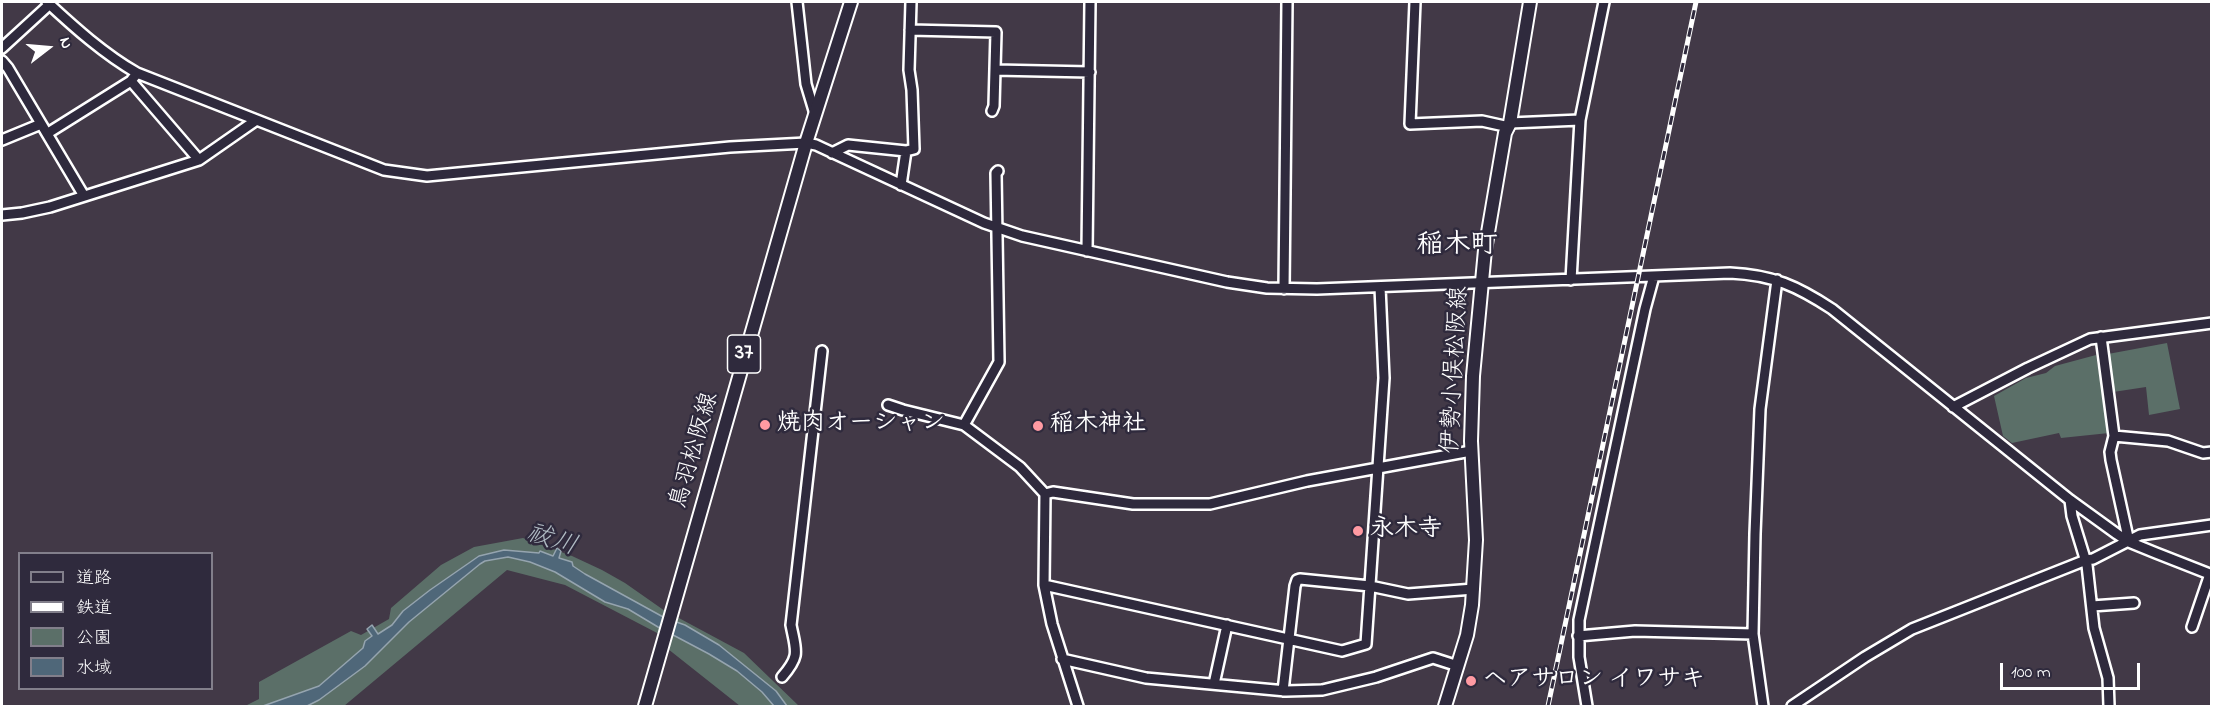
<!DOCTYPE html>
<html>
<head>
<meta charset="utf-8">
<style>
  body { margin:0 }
  #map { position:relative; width:2213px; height:708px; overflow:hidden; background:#423947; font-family:"Indie Flower","Klee One",sans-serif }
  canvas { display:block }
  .frame { position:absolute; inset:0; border:3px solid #fff; pointer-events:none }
  .legend { position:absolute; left:18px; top:552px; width:195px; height:138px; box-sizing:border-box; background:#2f2a3d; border:2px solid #827f8b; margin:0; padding:8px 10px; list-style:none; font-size:18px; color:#fff }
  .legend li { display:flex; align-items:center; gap:12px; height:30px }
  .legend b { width:30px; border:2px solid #827f8b }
  .north { position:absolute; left:18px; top:18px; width:60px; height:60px; -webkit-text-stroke:4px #2f2a3d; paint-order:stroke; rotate:74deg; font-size:16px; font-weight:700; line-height:24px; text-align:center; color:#fff }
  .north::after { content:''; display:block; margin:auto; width:21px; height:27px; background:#fff; clip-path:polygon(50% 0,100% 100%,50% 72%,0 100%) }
  .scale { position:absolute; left:2000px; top:663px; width:140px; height:27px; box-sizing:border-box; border:3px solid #fff; border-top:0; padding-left:8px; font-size:18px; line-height:21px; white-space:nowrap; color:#fff; -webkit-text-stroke:4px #2f2a3d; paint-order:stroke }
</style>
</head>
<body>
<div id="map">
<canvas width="2213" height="708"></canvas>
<div class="frame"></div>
<ul class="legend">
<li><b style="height:8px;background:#2f2a3d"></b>道路</li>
<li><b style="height:8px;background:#fff"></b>鉄道</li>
<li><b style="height:16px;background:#5b6f68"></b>公園</li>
<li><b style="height:16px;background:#4f6779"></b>水域</li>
</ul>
<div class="north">N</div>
<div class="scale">100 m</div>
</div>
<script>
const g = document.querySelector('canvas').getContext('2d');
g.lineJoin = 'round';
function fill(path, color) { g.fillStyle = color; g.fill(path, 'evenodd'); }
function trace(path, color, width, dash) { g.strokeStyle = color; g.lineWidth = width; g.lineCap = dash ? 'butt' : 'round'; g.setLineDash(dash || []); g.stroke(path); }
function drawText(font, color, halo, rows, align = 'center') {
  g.font = font + ' "Indie Flower","Klee One",sans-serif'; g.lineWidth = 5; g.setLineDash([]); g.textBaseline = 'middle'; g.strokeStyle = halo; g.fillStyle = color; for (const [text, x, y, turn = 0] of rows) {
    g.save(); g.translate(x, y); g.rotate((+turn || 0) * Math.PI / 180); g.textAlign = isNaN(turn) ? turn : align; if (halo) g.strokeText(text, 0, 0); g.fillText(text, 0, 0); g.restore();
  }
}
fill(new Path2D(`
  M 2167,343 L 2180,409 L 2149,415 L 2146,387 L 2113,392 L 2108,354 Z
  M 2096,355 L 2109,433 L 2061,438 L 2059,433 L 2012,443 L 2003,436 L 1994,396 L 2026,378 L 2046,373 L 2055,366 Z
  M 523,538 L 572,556 L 602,570 L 625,583 L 665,611 L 659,634 L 565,585 L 507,570 L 344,706 L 245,706 L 259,699 L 259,682 L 351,631 L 361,635 L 389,619 L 391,608 L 441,565 L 474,547 Z
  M 677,617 L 744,653 L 799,706 L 740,706 L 668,649 Z`), '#5b6f68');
const water = new Path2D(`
  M 557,548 L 561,551 L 559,558 L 572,562 L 573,566 L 585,574 L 665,618 L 685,625 L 719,645 L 776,691 L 787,706 L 774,706 L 762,692 L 737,671 L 709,654 L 658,627 L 628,609 L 605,602 L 555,572 L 530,562 L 508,557 L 485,561 L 480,564 L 409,622 L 365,666 L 319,700 L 307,706 L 263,706 L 319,686 L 363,648 L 365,641 L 372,636 L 367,629 L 372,625 L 378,634 L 392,625 L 403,611 L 430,590 L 479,556 L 504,550 L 539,553 L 540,551 L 553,556 Z`);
fill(water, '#4f6779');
trace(water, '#95a4af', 1.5);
const minor = new Path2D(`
  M 47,2 C 75,28 104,54 137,73 L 384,170 L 427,176 L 730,147 L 806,143 L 816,145 L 984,223 L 1022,236 L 1227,282 L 1267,288 L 1317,289 L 1730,273 C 1773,275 1797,286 1832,309 L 2070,500 L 2117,534 L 2129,542 L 2156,553 L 2212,575
  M 797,2 L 806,84 L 815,114
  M 1415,2 L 1410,124 L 1482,121 L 1509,127
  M 910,30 L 996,32 L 994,106 L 992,111
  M 2,48 L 50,4
  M 2,61 L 8,68 L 84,196
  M 995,70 L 1090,72
  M 131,81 L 199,160
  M 1510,123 L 1580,120
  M 48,133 L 131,81 L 137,73
  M 2,140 L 41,124
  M 832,153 L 848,145 L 906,151 L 914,149 L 912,90 L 909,70 L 911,2
  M 901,185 L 906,151
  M 2,215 L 22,213 L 50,207 L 199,160 L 255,121
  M 1087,251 L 1090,2
  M 1571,280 L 1580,120 L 1604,2
  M 1284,289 L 1287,2
  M 2101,337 L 2114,436 L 2110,452 L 2111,460 L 2129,542
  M 888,405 L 903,410 L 964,425 L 1020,467 L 1045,494 L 1044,585 L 1052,624 L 1078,706
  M 1953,407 L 2028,368 L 2090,339 L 2212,323
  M 964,425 L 999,362 L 996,173 L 998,171
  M 2114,436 L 2168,441 L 2203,453 L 2212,452
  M 1045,494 L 1053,492 L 1133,504 L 1210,504 L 1307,481 L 1471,451
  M 2070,500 L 2072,516 L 2087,565 L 2094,628 L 2108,678 L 2109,706
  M 1044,585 L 1342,651 L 1366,644 L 1384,378 L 1380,287
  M 2092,606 L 2134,603
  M 2192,627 L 2210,574
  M 1578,636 L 1635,631 L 1753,634
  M 1062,659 L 1146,678 L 1286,691 L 1322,690 L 1376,677 L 1433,658 L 1458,666
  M 782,677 C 801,655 796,651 791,625 L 822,351
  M 1214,684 L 1227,625
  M 1283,691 L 1295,586 L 1297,580 L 1300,579 L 1370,586 L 1408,594 L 1474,589
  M 1587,706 L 1579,657 L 1579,620 L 1645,309 L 1654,276
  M 1763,706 L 1753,634 L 1755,534 L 1760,409 L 1777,280
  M 1792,706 L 1865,657 L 1912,629 L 2086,560 L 2093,559 L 2140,535 L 2212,525`);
const major = new Path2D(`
  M 645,706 L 806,143 L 851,2
  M 1445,706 L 1467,635 L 1472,605 L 1476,540 L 1471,441 L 1473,376 L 1485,250 L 1505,133 L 1510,123 L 1530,2`);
trace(minor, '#fff', 14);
trace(major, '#fff', 16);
trace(minor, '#2f2a3d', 9);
trace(major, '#2f2a3d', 12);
const rail = new Path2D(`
  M 1548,706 L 1696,2`);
trace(rail, '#fff', 5);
trace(rail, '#2f2a3d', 3, [9]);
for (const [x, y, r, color] of [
  [765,425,6,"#ff9aa2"],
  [1038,426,6,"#ff9aa2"],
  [1358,531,6,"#ff9aa2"],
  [1471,681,6,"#ff9aa2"]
]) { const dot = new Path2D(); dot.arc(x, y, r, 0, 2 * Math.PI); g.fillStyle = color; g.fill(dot); trace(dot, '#2f2a3d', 2); }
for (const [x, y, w] of [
  [744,354,33]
]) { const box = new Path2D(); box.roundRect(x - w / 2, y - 19, w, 38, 4.5); g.fillStyle = '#2f2a3d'; g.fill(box); trace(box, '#fff', 1.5); }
drawText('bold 22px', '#fff', null, [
  ["37",744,354]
]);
drawText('24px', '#fff', '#2f2a3d', [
  ["伊勢小俣松阪線",1457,370,-87],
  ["鳥羽松阪線",696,451,-74]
]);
drawText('bold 24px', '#fff', '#2f2a3d', [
  ["焼肉オーシャン",777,425],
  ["稲木神社",1050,426],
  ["永木寺",1370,531],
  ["ヘアサロン イワサキ",1483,681]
], 'left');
drawText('italic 26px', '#b0bbc3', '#2f2a3d', [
  ["祓川",551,542,18]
]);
drawText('bold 27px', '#fff', '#2f2a3d', [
  ["稲木町",1457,248]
]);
</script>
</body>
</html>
